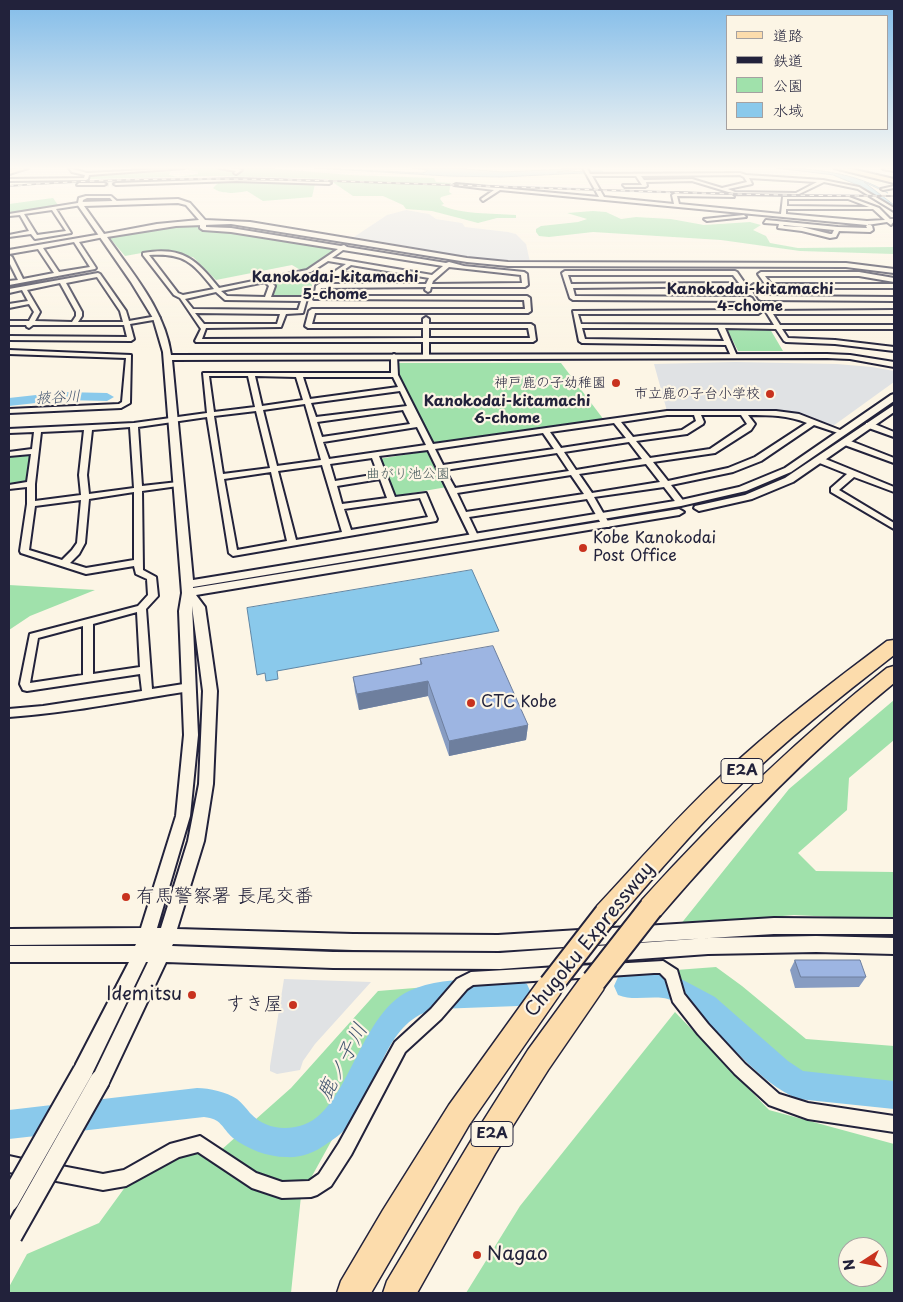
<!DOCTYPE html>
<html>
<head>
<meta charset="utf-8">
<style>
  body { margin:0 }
  #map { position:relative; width:903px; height:1302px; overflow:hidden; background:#fcf5e5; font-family:"Playpen Sans","Klee One",sans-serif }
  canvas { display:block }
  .frame { position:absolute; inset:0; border:10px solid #22223b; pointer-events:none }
  .legend { position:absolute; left:726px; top:15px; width:162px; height:115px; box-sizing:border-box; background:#fcf5e5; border:1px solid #a5a1a1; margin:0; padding:6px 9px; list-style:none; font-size:15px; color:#22223b }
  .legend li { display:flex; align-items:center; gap:10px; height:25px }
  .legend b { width:25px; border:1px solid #a5a1a1 }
  .north { position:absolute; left:838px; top:1237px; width:50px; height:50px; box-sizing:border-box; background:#fcf5e5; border:1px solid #a5a1a1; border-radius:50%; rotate:259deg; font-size:14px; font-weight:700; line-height:20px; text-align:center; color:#22223b }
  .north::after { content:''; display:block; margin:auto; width:18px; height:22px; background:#c8321e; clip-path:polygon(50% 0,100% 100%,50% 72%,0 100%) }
</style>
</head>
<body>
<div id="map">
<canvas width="903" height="1302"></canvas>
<div class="frame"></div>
<ul class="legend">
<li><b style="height:6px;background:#fcdcac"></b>道路</li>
<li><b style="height:6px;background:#22223b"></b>鉄道</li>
<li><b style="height:14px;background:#a0e1ab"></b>公園</li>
<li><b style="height:14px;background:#8ac9eb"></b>水域</li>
</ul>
<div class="north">N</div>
</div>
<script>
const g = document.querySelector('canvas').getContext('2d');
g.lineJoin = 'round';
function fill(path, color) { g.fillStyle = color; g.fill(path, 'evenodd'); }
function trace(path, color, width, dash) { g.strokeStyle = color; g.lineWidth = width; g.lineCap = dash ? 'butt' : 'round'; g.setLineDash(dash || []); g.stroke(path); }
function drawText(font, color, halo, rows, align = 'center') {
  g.font = font + ' "Playpen Sans","Klee One",sans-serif'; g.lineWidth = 4.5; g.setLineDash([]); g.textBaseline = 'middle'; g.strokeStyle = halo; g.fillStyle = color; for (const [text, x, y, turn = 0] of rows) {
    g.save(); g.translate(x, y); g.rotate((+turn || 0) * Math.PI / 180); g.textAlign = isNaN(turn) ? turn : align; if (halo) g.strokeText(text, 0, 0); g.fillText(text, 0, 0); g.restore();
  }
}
fill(new Path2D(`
  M 239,177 L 594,188 L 595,190 L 277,179 L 53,184 L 47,182 Z
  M 599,189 L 760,194 L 866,194 L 869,197 L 781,197 L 619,192 L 600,190 Z
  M 406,210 L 429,214 L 436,219 L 462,223 L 465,227 L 508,232 L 516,234 L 526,244 L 530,262 L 469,257 L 354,237 L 387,215 Z
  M 735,362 L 837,364 L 872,367 L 894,371 L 894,382 L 833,426 L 812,417 L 789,411 L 667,411 L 654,364 Z
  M 284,979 L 371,982 L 315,1044 L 303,1061 L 300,1070 L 277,1074 L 270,1071 L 270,1066 Z`), '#e0e2e4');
fill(new Path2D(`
  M 187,168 L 267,168 L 350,175 L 434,178 L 436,182 L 451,183 L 449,192 L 452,194 L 441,197 L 440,199 L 444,204 L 441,205 C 462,215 492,213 516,215 L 516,218 L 497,218 L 478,223 L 432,211 L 406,209 L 403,205 L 383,196 L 353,196 L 328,179 L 217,176 L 90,179 L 89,176 L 160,171 L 171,171 L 169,175 L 178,177 L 198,174 L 198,172 L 185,169 Z
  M 219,182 L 315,184 L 312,197 L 263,201 L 247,191 C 237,193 222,195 213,188 Z
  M 53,198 L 58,205 L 9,213 L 9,204 Z
  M 593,211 L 606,212 L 621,219 L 636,217 L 671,219 L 704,225 L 750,222 L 761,225 L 753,230 L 766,236 L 770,243 L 798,248 L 894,247 L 894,254 L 800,251 L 721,240 L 593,232 L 549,237 L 539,236 L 536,232 L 536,229 L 541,226 L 578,222 L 587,219 L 567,213 Z
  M 201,224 L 201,229 L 231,230 L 338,248 L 309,268 L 302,271 L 292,265 L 216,280 L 193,257 L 147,252 L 125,256 L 108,236 Z
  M 311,273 L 312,287 L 308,298 L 272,298 L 276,286 L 273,281 Z
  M 727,329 L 770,329 L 783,351 L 738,351 Z
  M 398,363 L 561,363 L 604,420 L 435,445 L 400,376 Z
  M 428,451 L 447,487 L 395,496 L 378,459 Z
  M 31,453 L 28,483 L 9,485 L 9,456 Z
  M 9,585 L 95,590 L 30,616 L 9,630 Z
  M 894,700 L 894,740 L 849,778 L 847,810 L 798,853 L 816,871 L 894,872 L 894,920 L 794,915 L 680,925 L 789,789 Z
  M 716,967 L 742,986 L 806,1039 L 894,1046 L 894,1085 L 796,1074 L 714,1002 L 683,984 L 676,970 Z
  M 439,986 L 381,1051 L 301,1196 L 291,1293 L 9,1293 L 9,1287 L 27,1254 L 99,1223 L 147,1157 L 200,1152 L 211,1159 L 291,1088 L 378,991 Z
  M 675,1012 L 769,1110 L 894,1144 L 894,1293 L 466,1293 L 520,1206 ZM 848,1247 L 878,1247 L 878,1277 L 848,1277 Z`), '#a0e1ab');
const water = new Path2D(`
  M 315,168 L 422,173 L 426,172 L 428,170 L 412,168 L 451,168 L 504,172 L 586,168 L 557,172 L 602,171 L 603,172 L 501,177 L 448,176 Z
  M 777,168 C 812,168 858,173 888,193 L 864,182 L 894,205 L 894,207 L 860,186 L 833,175 Z
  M 472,570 L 499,631 L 277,671 L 278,679 L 266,681 L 265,673 L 257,675 L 247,608 Z`);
fill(water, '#8ac9eb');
trace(water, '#6086a5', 1);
fill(new Path2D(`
  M 63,392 L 107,393 L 114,397 L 107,401 L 63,400 L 9,406 L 9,398 Z
  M 668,972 L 715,997 L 788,1061 L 803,1071 L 894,1081 L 894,1109 L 798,1099 C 758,1082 731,1042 697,1016 C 690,1010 673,999 663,998 C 648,996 633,1001 618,995 L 614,986 L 618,977 L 627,973 Z
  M 518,980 L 527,984 L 531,993 L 527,1002 L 518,1006 L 437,1009 C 386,1018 379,1083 353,1120 C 346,1130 336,1138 325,1145 C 314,1153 300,1158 286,1157 C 268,1157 247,1149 233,1138 C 221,1127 222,1119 204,1117 L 9,1139 L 9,1110 L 197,1088 C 210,1088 226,1092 237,1099 C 242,1103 246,1108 250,1113 C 262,1126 278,1130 295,1127 C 348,1120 356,1016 409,991 C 441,976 483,980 518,980 Z`), '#8ac9eb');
trace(new Path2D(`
  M 104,184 L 116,184`), '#d0cbc3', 5, [5, 2.5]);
const minor = new Path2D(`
  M 69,168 L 87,173 L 184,168 L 89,175 L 88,179 L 86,180 L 9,181 L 9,179 L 84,178 L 85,175 L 72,172 Z
  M 219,168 L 233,168 L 242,170 L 236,174 L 234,173 L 236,171 Z
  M 583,168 L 587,168 L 590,174 L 740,173 L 746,175 L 823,180 L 859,187 L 894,208 L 894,211 L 858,189 L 824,182 L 797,195 L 735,194 L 692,181 L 646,182 L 647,186 L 645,187 L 625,187 L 623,185 L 642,185 L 636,176 L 592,176 L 604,197 L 674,204 L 672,195 L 676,193 L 732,195 L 734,197 L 677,196 L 679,204 L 781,214 L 783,197 L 849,197 L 879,208 L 890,219 L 894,219 L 894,221 L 891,225 L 887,222 L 867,225 L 500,190 L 483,201 L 481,199 L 494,190 L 454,185 L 456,184 L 599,197 ZM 740,175 L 744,177 L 747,182 L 722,188 L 692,179 L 644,180 L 641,176 ZM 749,178 L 817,182 L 796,193 L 735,192 L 728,189 L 752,184 ZM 787,199 L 848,199 L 869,207 L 787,206 ZM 786,209 L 873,209 L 885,220 L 867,221 L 786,214 Z
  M 883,168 L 894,169 L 894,171 L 883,169 Z
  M 236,179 L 329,182 L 331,183 L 329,184 L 236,181 L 116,185 L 114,184 L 116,183 Z
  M 79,183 L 104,183 L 106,184 L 104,185 L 77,185 Z
  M 894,186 L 894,188 L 883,190 L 881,189 Z
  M 86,196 L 111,196 L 119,203 L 115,204 L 110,198 L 87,198 L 83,200 L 82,205 L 56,209 L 71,233 L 35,239 L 31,234 L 9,237 L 9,235 L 29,231 L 20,215 L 9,216 L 9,214 L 78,203 L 79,198 ZM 52,210 L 66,231 L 37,235 L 24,214 Z
  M 744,215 L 746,217 L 707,221 L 704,219 Z
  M 203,219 L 206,221 L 206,227 L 231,228 L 341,246 L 344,245 L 347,247 L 446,263 L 449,262 L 464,266 L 524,272 L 527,274 L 528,285 L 525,287 L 431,287 L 430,291 L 428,292 L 425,290 L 426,287 L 321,288 L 319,296 L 527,296 L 530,298 L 531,311 L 528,313 L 315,313 L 312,324 L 423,324 L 423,319 L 426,317 L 429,319 L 429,324 L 531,324 L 534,326 L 536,340 L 533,342 L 429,342 L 429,356 L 426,358 L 423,356 L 423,342 L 196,342 L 195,341 L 201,329 L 180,298 L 174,295 L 143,255 L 143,253 C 182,246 196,259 219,288 L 307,270 L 338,249 L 231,232 L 203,230 L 200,228 L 200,221 ZM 343,250 L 443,266 L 432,275 L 332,258 ZM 149,255 C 185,253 192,262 214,289 L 183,295 L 178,293 ZM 328,261 L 346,264 L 334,272 L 334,274 L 379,283 L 381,282 L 381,280 L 341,272 L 351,265 L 429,278 L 426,284 L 319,284 L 316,286 L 314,299 L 524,300 L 525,309 L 312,309 L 309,311 L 305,326 L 308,328 L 423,328 L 423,338 L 202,339 L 206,328 L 281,327 L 286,314 L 303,313 L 307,299 L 304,297 L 271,297 L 275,286 L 270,281 L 311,272 ZM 449,267 L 521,275 L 522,283 L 432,284 L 433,281 ZM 265,282 L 269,286 L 265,297 L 227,296 L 221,291 ZM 216,292 L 225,300 L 301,301 L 298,310 L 193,309 L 185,299 ZM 195,313 L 280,314 L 277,324 L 204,324 ZM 429,328 L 528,328 L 530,338 L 429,338 Z
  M 766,220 L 838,227 L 867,228 L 866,226 L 869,224 L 872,226 L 873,230 L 870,232 L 839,231 L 836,237 L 830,238 L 802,231 L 778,228 L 779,224 L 764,223 ZM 784,225 L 834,230 L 832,234 L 830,234 L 802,227 L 783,226 Z
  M 102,234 L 104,235 L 104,237 L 79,242 L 96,268 L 95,269 L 9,285 L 9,281 L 18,280 L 9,262 L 9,255 L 12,257 L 23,279 L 54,273 L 38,249 L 9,254 L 9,250 ZM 74,242 L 90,267 L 59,272 L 43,248 Z
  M 565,271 L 735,271 L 737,272 L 746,285 L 745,286 L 573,288 L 575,296 L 750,297 L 752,298 L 761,312 L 758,314 L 578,314 L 581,324 L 774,325 L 766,312 L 767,311 L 894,310 L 894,314 L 773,314 L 780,325 L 894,325 L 894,329 L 782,329 L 788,338 L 835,340 L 894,347 L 894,351 L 835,344 L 786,342 L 784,341 L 776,329 L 725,328 L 737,356 L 734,358 L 731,356 L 726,345 L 582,343 L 579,341 L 573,311 L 754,310 L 748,301 L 573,300 L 570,298 L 562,273 ZM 568,275 L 733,275 L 739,283 L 571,284 ZM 582,328 L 718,328 L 724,341 L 585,339 Z
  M 761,272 L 859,272 L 894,278 L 894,282 L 859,276 L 765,276 L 771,284 L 894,284 L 894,288 L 763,288 L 760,286 L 765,284 L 758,274 Z
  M 98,273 L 100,274 L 126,311 L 129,321 L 157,316 L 160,318 L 159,319 L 130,324 L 134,339 L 131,341 L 9,340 L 9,336 L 127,337 L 124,325 L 33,325 L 29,328 L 27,327 L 26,325 L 9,325 L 9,321 L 29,321 L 34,312 L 29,304 L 9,308 L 9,304 L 28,301 L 22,290 L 9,293 L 9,289 ZM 97,277 L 120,311 L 123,322 L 78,322 L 82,316 L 82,312 L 66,283 ZM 60,283 L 76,312 L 76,316 L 72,322 L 35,321 L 40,312 L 27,290 Z
  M 754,284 L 756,285 L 763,296 L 894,297 L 894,301 L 761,300 L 759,299 L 751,286 Z
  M 9,350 L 131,355 L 130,403 L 121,408 L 9,413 L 9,409 L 119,404 L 122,402 L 126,358 L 9,354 Z
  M 394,354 L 397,356 L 398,375 L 433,444 L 667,411 L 776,411 L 799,414 L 845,432 L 841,434 L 814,425 L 761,461 L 733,472 L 671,485 L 685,503 L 684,505 L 678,505 L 664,487 L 594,497 L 610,525 L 609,527 L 603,527 L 587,499 L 469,517 L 478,536 L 474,539 L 470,536 L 428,450 L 379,456 L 395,497 L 426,493 L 437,519 L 436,521 L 233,556 L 229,553 L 207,417 L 138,427 L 142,486 L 178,482 L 182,484 L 178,486 L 142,491 L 143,570 L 156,577 L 158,596 L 146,609 L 152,689 L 190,683 L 194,684 L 195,687 L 194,690 L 190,691 C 130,700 69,713 9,717 L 9,709 L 43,706 L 142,691 L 140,674 L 27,691 L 23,690 L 20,684 L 30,634 L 138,606 L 148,595 L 147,579 L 136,574 L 134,566 L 86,574 L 21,553 L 20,551 L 27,504 L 27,487 L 9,489 L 9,485 L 27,482 L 31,454 L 9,456 L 9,452 L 32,449 L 34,432 L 9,433 L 9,429 L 134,423 L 207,413 L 203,373 L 391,373 L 391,356 ZM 209,376 L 248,376 L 255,407 L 214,412 ZM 255,376 L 296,377 L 303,400 L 262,406 ZM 303,377 L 393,377 L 398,387 L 310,399 ZM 400,391 L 407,406 L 316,417 L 311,403 ZM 305,404 L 321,460 L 277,466 L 263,410 ZM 403,410 L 410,424 L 322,437 L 317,422 ZM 256,411 L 270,468 L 223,474 L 214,416 ZM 667,415 L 694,415 L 696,421 L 682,430 L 633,437 L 621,422 ZM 701,415 L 741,415 L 747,424 L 710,449 L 650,458 L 636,441 L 687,434 L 703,424 L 704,422 ZM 748,415 C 769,415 788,415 807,423 L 755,457 L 728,468 L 668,481 L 653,462 L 715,453 L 751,430 L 755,424 ZM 614,423 L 626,438 L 561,448 L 550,432 ZM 130,427 L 134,488 L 89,494 L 87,475 L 92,430 ZM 417,427 L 426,445 L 329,459 L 323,442 ZM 84,430 L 79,475 L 81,495 L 35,501 L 35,484 L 41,432 ZM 543,433 L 554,449 L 443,465 L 435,449 ZM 629,442 L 642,459 L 576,470 L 564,452 ZM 557,453 L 569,471 L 455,488 L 445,470 ZM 372,458 L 378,474 L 335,481 L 330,464 ZM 646,464 L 660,482 L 592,493 L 579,474 ZM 322,465 L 342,532 L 296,540 L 278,471 ZM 271,472 L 287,541 L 237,550 L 224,479 ZM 571,475 L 584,494 L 466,512 L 457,493 ZM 380,479 L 387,498 L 342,504 L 337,486 ZM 134,492 L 134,560 L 86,568 L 70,563 L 79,554 L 85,543 L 89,499 ZM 420,498 L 428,517 L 351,530 L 344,509 ZM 81,500 L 77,543 L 72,550 L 62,560 L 29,550 L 35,506 ZM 137,612 L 140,667 L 93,674 L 93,624 ZM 83,626 L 83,675 L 30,683 L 38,638 Z
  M 866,423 L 872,423 L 894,432 L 894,437 L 866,427 Z
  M 842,440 L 848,440 L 894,458 L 894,463 L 842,444 Z
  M 817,458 L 823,458 L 894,487 L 894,492 L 854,477 L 839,490 L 894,523 L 894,529 L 831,492 L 831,488 L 847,474 L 817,462 Z
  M 663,961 L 677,970 L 684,994 L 708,1024 L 745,1064 L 779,1094 L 808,1103 L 894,1116 L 894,1132 L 808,1119 L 769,1105 L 735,1074 L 698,1034 L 673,1002 L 666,979 L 660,973 L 654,973 L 473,985 L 467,989 L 441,1019 L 405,1052 L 351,1155 L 331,1186 L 317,1195 L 311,1197 L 282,1198 L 252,1188 L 198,1152 L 179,1157 L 126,1186 L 103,1190 L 46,1179 L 40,1177 L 38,1171 L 40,1165 L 46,1163 L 103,1174 L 124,1170 L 170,1144 L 200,1136 L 256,1173 L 282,1182 L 309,1181 L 319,1174 L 339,1143 L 395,1042 L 431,1009 L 457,979 L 471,972 Z
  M 9,1156 L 36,1162 L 38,1168 L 36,1174 L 30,1176 L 9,1172 Z`);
const tertiary = new Path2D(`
  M 178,199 L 190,203 L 205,220 L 250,222 L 467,258 L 508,262 L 846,263 L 894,269 L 894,273 L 846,267 L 508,266 L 467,262 L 231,224 L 176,226 L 107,237 C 132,273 165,310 171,355 L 827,354 L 850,355 L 894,362 L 894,367 L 850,359 L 827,358 L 172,360 L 193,580 L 681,500 L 739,487 L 785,468 L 891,395 L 894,394 L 894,401 L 791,472 L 746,491 L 681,506 L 193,587 L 193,588 L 679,509 L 684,512 L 679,515 L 196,595 L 205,607 L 217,691 L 213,784 L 204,841 L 177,929 L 353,934 L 498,935 L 774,918 L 894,919 L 894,934 L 774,934 L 498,951 L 353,950 L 173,944 L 172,946 L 333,952 L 500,953 L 708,938 L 816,936 L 894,938 L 894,954 L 816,952 L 708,954 L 500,969 L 333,968 L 166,962 L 107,1087 L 100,1089 L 93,1087 L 91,1080 L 148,962 L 146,962 L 90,1078 L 83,1080 L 76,1078 L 74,1071 L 76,1064 L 129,962 L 9,962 L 9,946 L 135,946 L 136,944 L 9,945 L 9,929 L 141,928 L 176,816 L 184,735 L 179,611 L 182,593 L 163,352 L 153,318 L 131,282 L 77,204 L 80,202 ZM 178,203 L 186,205 L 199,220 L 157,224 L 104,234 L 84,206 ZM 192,606 L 203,691 L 199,784 L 188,841 L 161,928 L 157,928 L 190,816 L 198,735 Z
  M 894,405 L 894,412 L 793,482 L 752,499 L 699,511 L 694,508 L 695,506 L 745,495 L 785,478 Z`);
const primary = new Path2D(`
  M 16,168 L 28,168 L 9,174 L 9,170 Z
  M 834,168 L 847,168 L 894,179 L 894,183 Z`);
const motorway = new Path2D(`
  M 894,640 L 894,655 C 839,698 784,741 735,790 C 692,832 654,877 615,922 L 606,925 L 597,922 L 594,914 L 597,906 C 638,862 677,817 721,776 C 773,727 830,684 887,641 Z
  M 894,666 L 894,683 C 808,753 732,832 660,916 L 651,919 L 642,916 L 639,908 L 642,900 C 718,816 798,738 887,668 Z
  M 594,969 L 603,972 L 607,981 L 603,990 L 548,1070 L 495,1154 L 417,1293 L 383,1293 L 387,1281 L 475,1134 L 528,1050 L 585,972 Z
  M 551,972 L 560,976 L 564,985 L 560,994 L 469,1125 L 371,1293 L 337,1293 L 341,1281 L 383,1210 L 449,1105 L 542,976 Z`);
trace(minor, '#22223b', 4);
trace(tertiary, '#22223b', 4);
trace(primary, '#22223b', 4);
trace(motorway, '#22223b', 3);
fill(minor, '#fcf5e5');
fill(tertiary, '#fcf5e5');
fill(primary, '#fcdcac');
fill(motorway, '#fcdcac');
const rail = new Path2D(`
  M 9,186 C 147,175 285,179 423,184 C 580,189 737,196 894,196`);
trace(rail, '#22223b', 2);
trace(rail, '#fcf5e5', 1, [4.5]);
const tertiaryBridge = new Path2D(`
  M 9,1201 L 83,1071
  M 12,1236 L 100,1080`);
const motorwayBridge = new Path2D(`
  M 594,981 L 651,908
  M 551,985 L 606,914`);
trace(tertiaryBridge, '#22223b', 23, []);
trace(motorwayBridge, '#22223b', 27, []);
trace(tertiaryBridge, '#fcf5e5', 19);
trace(motorwayBridge, '#fcdcac', 23);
fill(new Path2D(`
  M 420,659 L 528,725 L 526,740 L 449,756 L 428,696 L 359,710 L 355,692 L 353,677 L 420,665 Z
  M 795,960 L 866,977 L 859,987 L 795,988 L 790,970 Z`), '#879cc2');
fill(new Path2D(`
  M 428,681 L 428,696 L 359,710 L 357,694 Z
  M 528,725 L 526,740 L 449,756 L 449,741 Z`), '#6e7f9e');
const building = new Path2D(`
  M 493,646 L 528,725 L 449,741 L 428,681 L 357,694 L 353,677 L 422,664 L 420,659 Z
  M 795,960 L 860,960 L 866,977 L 801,977 Z`);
fill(building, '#9db5e2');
trace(building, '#6e7f9e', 1);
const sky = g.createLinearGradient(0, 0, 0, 350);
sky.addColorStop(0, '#82bce9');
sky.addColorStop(0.48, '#fefaf3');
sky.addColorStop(1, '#fefaf300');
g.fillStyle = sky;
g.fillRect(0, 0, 903, 350);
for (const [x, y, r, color] of [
  [616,383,5,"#c8321e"],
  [770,394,5,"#c8321e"],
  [583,548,5,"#c8321e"],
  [471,703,5,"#c8321e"],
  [126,897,5,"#c8321e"],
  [192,995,5,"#c8321e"],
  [293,1005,5,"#c8321e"],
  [477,1255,5,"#c8321e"]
]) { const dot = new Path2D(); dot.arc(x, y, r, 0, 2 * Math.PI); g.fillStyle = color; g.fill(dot); trace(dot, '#fcf5e5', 2); }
drawText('14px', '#22223b', '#fcf5e5', [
  ["神戸鹿の子幼稚園",606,383],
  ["市立鹿の子台小学校",760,394]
], 'right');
drawText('14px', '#485b5d', '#fcf5e5', [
  ["曲がり池公園",408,474]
]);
drawText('bold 15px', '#22223b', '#fcf5e5', [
  ["Kanokodai-kitamachi",335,278],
  ["5-chome",335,295],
  ["Kanokodai-kitamachi",750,290],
  ["4-chome",750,307],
  ["Kanokodai-kitamachi",507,402],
  ["6-chome",507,419]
]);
drawText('italic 15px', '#415470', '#fcf5e5', [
  ["掖谷川",58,398,-3]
]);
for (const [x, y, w] of [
  [742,771,42],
  [492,1134,42]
]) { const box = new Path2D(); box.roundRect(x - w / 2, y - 12.5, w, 25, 4); g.fillStyle = '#fcf5e5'; g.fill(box); trace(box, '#22223b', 1); }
drawText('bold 15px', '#22223b', null, [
  ["E2A",742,771],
  ["E2A",492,1134]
]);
drawText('16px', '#22223b', '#fcf5e5', [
  ["Kobe Kanokodai",593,539],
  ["Post Office",593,557],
  ["CTC Kobe",481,703]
], 'left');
drawText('19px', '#22223b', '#fcf5e5', [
  ["有馬警察署 長尾交番",136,897],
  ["Idemitsu",182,995,"right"],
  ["すき屋",283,1005,"right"],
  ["Nagao",487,1255]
], 'left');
drawText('19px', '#22223b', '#fcf5e5', [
  ["Chugoku Expressway",590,940,-51]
]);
drawText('italic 21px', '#415470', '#fcf5e5', [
  ["鹿ノ子川",343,1062,-62]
]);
</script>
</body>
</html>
